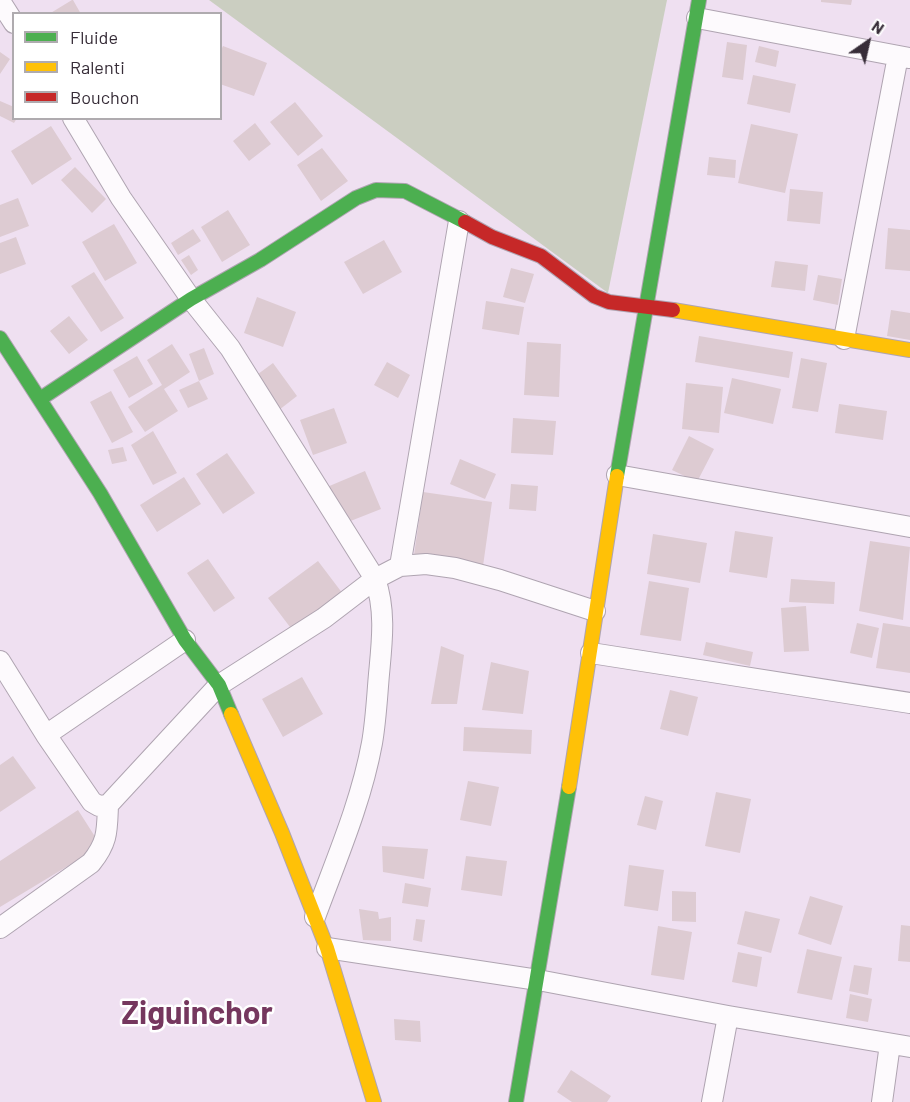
<!DOCTYPE html>
<html>
<head>
<meta charset="utf-8">
<style>
  body { margin:0 }
  #map { position:relative; width:910px; height:1102px; overflow:hidden; background:#efe0f1; font-family:Barlow,sans-serif }
  canvas { display:block }
  .legend { position:absolute; left:12px; top:12px; width:210px; height:108px; box-sizing:border-box; background:#fff; border:2px solid #afabaf; margin:0; padding:8px 10px; list-style:none; font-size:18px; color:#372d38 }
  .legend li { display:flex; align-items:center; gap:12px; height:30px }
  .legend b { width:30px; border:2px solid #afabaf }
  .north { position:absolute; left:838px; top:12px; width:60px; height:60px; -webkit-text-stroke:4px #fff; paint-order:stroke; rotate:34deg; font-size:16px; font-weight:700; line-height:24px; text-align:center; color:#372d38 }
  .north::after { content:''; display:block; margin:auto; width:21px; height:27px; background:#372d38; clip-path:polygon(50% 0,100% 100%,50% 72%,0 100%) }
</style>
</head>
<body>
<div id="map">
<canvas width="910" height="1102"></canvas>
<ul class="legend">
<li><b style="height:8px;background:#4caf50"></b>Fluide</li>
<li><b style="height:8px;background:#ffc107"></b>Ralenti</li>
<li><b style="height:8px;background:#c62828"></b>Bouchon</li>
</ul>
<div class="north">N</div>
</div>
<script>
const g = document.querySelector('canvas').getContext('2d');
g.lineJoin = 'round';
function fill(path, color) { g.fillStyle = color; g.fill(path, 'evenodd'); }
function trace(path, color, width, dash) { g.strokeStyle = color; g.lineWidth = width; g.lineCap = dash ? 'butt' : 'round'; g.setLineDash(dash || []); g.stroke(path); }
function drawText(font, color, halo, rows, align = 'center') {
  g.font = font + ' Barlow,sans-serif'; g.lineWidth = 5; g.setLineDash([]); g.textBaseline = 'middle'; g.strokeStyle = halo; g.fillStyle = color; for (const [text, x, y, turn = 0] of rows) {
    g.save(); g.translate(x, y); g.rotate((+turn || 0) * Math.PI / 180); g.textAlign = isNaN(turn) ? turn : align; if (halo) g.strokeText(text, 0, 0); g.fillText(text, 0, 0); g.restore();
  }
}
fill(new Path2D(`
  M 209,0 L 667,0 L 608,293 Z`), '#cbcec1');
fill(new Path2D(`
  M 73,0 L 81,14 L 49,14 L 72,0 Z
  M 821,0 L 852,0 L 851,5 L 821,2 Z
  M 727,42 L 747,45 L 743,80 L 722,77 Z
  M 223,46 L 267,63 L 254,96 L 220,84 L 220,52 Z
  M 759,46 L 779,51 L 776,67 L 755,62 Z
  M 0,52 L 10,59 L 0,74 Z
  M 753,75 L 796,84 L 790,113 L 747,104 Z
  M 0,101 L 14,107 L 14,118 L 17,118 L 14,123 L 0,116 Z
  M 295,102 L 323,136 L 298,156 L 270,122 Z
  M 255,123 L 271,144 L 249,161 L 233,141 Z
  M 751,124 L 798,134 L 785,193 L 738,183 Z
  M 51,126 L 72,159 L 32,185 L 11,151 Z
  M 322,148 L 348,181 L 321,201 L 297,165 Z
  M 709,157 L 736,160 L 735,178 L 707,175 Z
  M 75,167 L 106,199 L 92,213 L 61,180 Z
  M 790,189 L 823,192 L 820,224 L 787,221 Z
  M 18,198 L 29,226 L 0,237 L 0,205 Z
  M 228,210 L 250,245 L 222,262 L 201,227 Z
  M 114,224 L 137,263 L 105,281 L 82,242 Z
  M 888,228 L 910,230 L 910,271 L 885,269 Z
  M 193,229 L 201,241 L 178,255 L 171,243 Z
  M 16,237 L 26,264 L 0,274 L 0,243 Z
  M 384,240 L 402,272 L 363,294 L 344,262 Z
  M 189,255 L 198,270 L 191,275 L 181,260 Z
  M 775,261 L 808,265 L 805,291 L 771,287 Z
  M 511,268 L 534,274 L 525,303 L 503,297 Z
  M 94,272 L 124,318 L 101,332 L 71,286 Z
  M 818,275 L 842,279 L 838,305 L 813,300 Z
  M 257,297 L 296,312 L 283,347 L 244,333 Z
  M 486,301 L 524,307 L 519,335 L 482,329 Z
  M 891,310 L 910,313 L 910,340 L 887,336 Z
  M 69,316 L 88,340 L 69,354 L 50,331 Z
  M 699,336 L 793,352 L 789,378 L 695,362 Z
  M 527,342 L 561,344 L 559,397 L 524,395 Z
  M 172,344 L 190,372 L 164,389 L 178,411 L 145,432 L 128,407 L 162,385 L 147,360 Z
  M 204,348 L 214,374 L 199,381 L 189,354 Z
  M 137,356 L 153,384 L 129,398 L 113,370 Z
  M 801,358 L 827,363 L 818,412 L 792,408 Z
  M 387,362 L 410,375 L 398,398 L 374,385 Z
  M 273,363 L 297,396 L 279,410 L 254,377 Z
  M 732,378 L 781,389 L 773,424 L 724,413 Z
  M 199,381 L 208,399 L 188,408 L 179,390 Z
  M 686,383 L 723,387 L 719,433 L 682,429 Z
  M 111,391 L 133,432 L 112,443 L 90,402 Z
  M 839,404 L 887,411 L 883,440 L 835,433 Z
  M 334,408 L 347,443 L 313,455 L 300,420 Z
  M 513,418 L 556,421 L 553,455 L 511,453 Z
  M 153,431 L 177,473 L 153,485 L 131,445 Z
  M 689,436 L 714,449 L 697,482 L 672,470 Z
  M 123,447 L 127,461 L 112,464 L 108,450 Z
  M 227,453 L 255,493 L 223,514 L 196,474 Z
  M 460,459 L 496,474 L 485,499 L 450,484 Z
  M 365,471 L 381,509 L 343,524 L 327,487 Z
  M 184,477 L 201,504 L 157,532 L 140,505 Z
  M 511,484 L 538,486 L 536,511 L 509,509 Z
  M 423,492 L 492,502 L 483,566 L 414,555 Z
  M 735,531 L 773,537 L 767,578 L 729,572 Z
  M 653,534 L 707,543 L 700,583 L 647,574 Z
  M 870,541 L 910,547 L 903,620 L 859,611 Z
  M 208,559 L 235,598 L 214,612 L 187,573 Z
  M 318,561 L 343,594 L 293,631 L 268,598 Z
  M 791,579 L 835,582 L 834,604 L 789,602 Z
  M 649,581 L 689,588 L 681,641 L 640,635 Z
  M 806,606 L 809,651 L 784,652 L 781,608 Z
  M 857,623 L 879,628 L 872,658 L 850,653 Z
  M 883,623 L 910,627 L 910,673 L 876,668 Z
  M 706,642 L 753,652 L 750,666 L 703,655 Z
  M 441,646 L 464,655 L 457,704 L 431,704 Z
  M 491,662 L 529,671 L 523,714 L 482,710 Z
  M 302,677 L 323,714 L 283,737 L 262,699 Z
  M 670,690 L 698,697 L 688,736 L 660,729 Z
  M 464,727 L 532,730 L 531,754 L 463,751 Z
  M 13,756 L 36,788 L 0,812 L 0,765 Z
  M 468,781 L 499,787 L 491,826 L 460,820 Z
  M 716,792 L 751,799 L 740,853 L 705,846 Z
  M 645,796 L 663,801 L 656,830 L 637,825 Z
  M 78,810 L 101,846 L 0,907 L 0,861 Z
  M 382,846 L 428,849 L 424,879 L 383,872 Z
  M 466,856 L 507,861 L 502,896 L 461,890 Z
  M 629,865 L 664,870 L 658,911 L 624,906 Z
  M 405,883 L 431,888 L 428,907 L 402,903 Z
  M 672,891 L 696,892 L 696,922 L 672,921 Z
  M 810,896 L 843,906 L 831,945 L 798,934 Z
  M 359,909 L 378,912 L 379,919 L 391,917 L 391,941 L 363,940 Z
  M 745,911 L 780,919 L 771,953 L 737,944 Z
  M 416,919 L 425,920 L 422,942 L 413,940 Z
  M 901,925 L 910,926 L 910,962 L 898,961 Z
  M 658,926 L 692,932 L 684,980 L 651,975 Z
  M 807,949 L 842,957 L 832,1000 L 797,993 Z
  M 738,952 L 762,957 L 757,987 L 732,982 Z
  M 854,965 L 872,968 L 868,995 L 849,991 Z
  M 850,994 L 872,999 L 868,1022 L 846,1018 Z
  M 394,1019 L 420,1021 L 421,1042 L 395,1040 Z
  M 571,1070 L 611,1096 L 607,1102 L 572,1102 L 557,1092 Z`), '#ddcbd2');
const street = new Path2D(`
  M 0,1 L 14,23
  M 697,18 L 909,58
  M 73,118 L 121,198 L 191,299 L 230,348 L 375,579 C 386,610 382,642 379,674 C 377,697 376,720 372,743 C 361,803 336,860 315,917
  M 844,339 L 898,56
  M 617,475 L 910,527
  M 400,566 L 459,221
  M 591,653 L 910,703
  M 0,661 L 46,735 L 92,802 L 99,806 L 108,805 L 219,685 L 324,618 L 375,579 L 400,566 L 426,564 L 455,568 L 500,580 L 595,611
  M 46,735 L 185,640
  M 0,928 L 91,863 C 108,842 107,831 108,805
  M 327,948 L 538,980 L 728,1016 L 910,1047
  M 712,1102 L 728,1016
  M 882,1102 L 890,1044`);
const fast = new Path2D(`
  M 0,338 L 100,493 L 185,640 L 219,685 L 231,714
  M 40,399 L 191,299 L 260,260 L 356,198 L 376,190 L 405,191 L 465,222
  M 617,476 L 699,0
  M 516,1102 L 569,787`);
const slow = new Path2D(`
  M 673,310 L 910,350
  M 231,714 L 282,833 L 327,948 L 374,1102
  M 569,787 C 586,683 600,580 617,476`);
const jam = new Path2D(`
  M 465,222 L 492,237 L 541,256 L 594,296 L 609,302 L 673,310`);
trace(street, '#afa4b1', 22);
trace(fast, '#afa4b1', 16);
trace(slow, '#afa4b1', 16);
trace(jam, '#afa4b1', 16);
trace(street, '#fdfafd', 20);
trace(fast, '#4caf50', 14);
trace(slow, '#ffc107', 14);
trace(jam, '#c62828', 14);
drawText('bold 32px', '#75375e', '#fff', [
  ["Ziguinchor",197,1013]
]);
</script>
</body>
</html>
